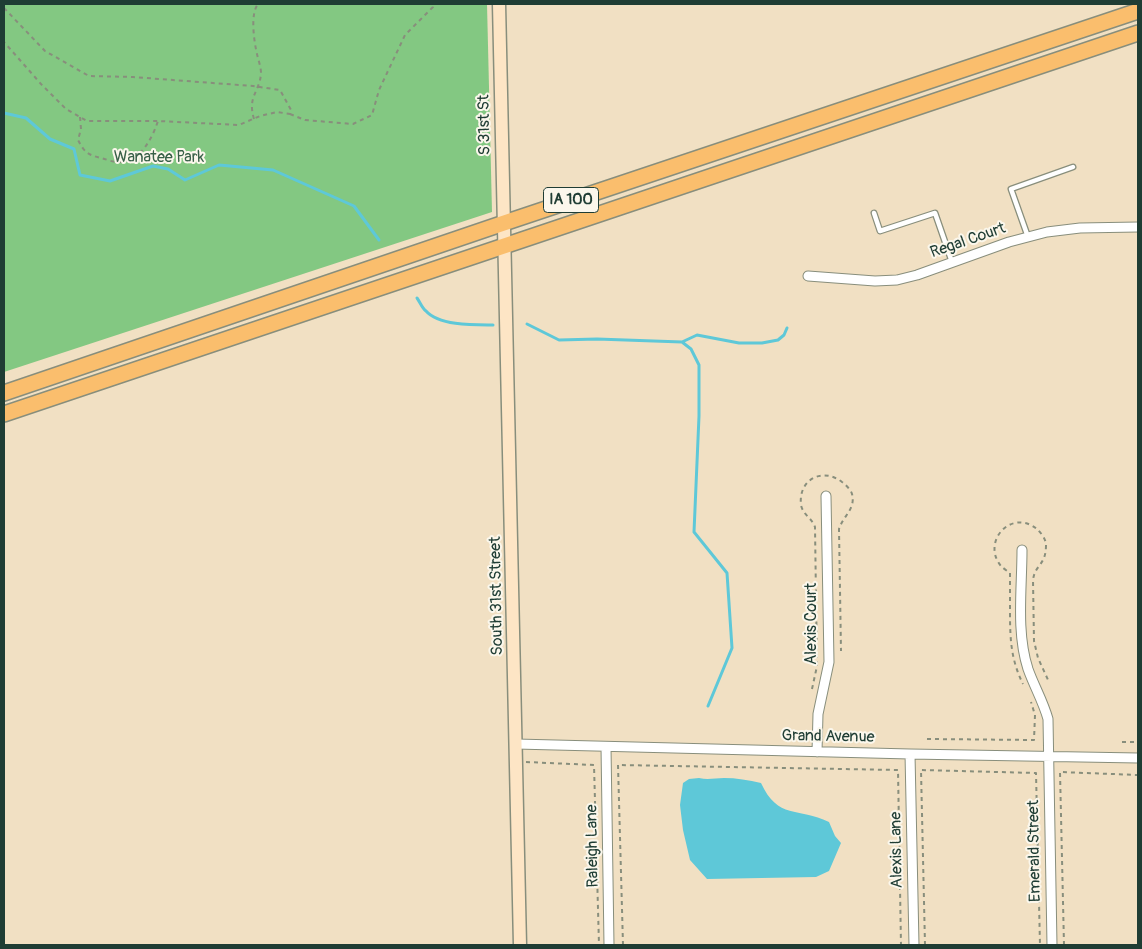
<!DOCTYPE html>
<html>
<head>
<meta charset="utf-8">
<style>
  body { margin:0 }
  #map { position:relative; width:1142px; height:949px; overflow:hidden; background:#f1e0c3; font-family:Pangolin,sans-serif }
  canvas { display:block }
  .frame { position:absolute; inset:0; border:5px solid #1f3d34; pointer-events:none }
</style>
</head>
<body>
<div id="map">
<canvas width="1142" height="949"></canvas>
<div class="frame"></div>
</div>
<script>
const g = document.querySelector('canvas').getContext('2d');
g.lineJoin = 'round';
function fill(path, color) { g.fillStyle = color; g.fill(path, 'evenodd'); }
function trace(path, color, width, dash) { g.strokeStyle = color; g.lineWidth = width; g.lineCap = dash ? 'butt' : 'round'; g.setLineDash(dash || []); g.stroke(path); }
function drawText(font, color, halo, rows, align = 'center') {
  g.font = font + ' Pangolin,sans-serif'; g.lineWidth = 4; g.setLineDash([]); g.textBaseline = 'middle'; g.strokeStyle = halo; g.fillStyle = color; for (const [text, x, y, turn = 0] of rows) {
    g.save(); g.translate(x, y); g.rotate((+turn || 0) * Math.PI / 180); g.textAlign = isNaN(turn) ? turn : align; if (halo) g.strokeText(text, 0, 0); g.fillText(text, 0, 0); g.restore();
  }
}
fill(new Path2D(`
  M 4,4 L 487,4 L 492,212 L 4,372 Z`), '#83c882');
fill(new Path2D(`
  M 699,778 C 708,780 715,778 724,778 C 736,778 749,780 761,783 C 778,820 798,807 829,822 L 835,836 L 841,843 L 829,871 L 816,877 L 707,879 L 690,860 L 683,830 L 680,805 L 683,783 L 689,779 Z`), '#5ec8d8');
trace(new Path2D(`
  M 4,113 L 26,118 L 50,139 L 74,149 L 80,175 L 110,181 L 153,166 L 168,169 L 185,180 L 219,165 L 273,170 L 354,206 L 379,240
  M 417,298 C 420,302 422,308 426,311 C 439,326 475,325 493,325
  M 527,324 L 559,340 L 597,339 L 682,342 L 697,335 L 739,343 L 762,343 L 778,340 L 784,335 L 787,328
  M 682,342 L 691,349 L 699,365 L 699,416 L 694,532 L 727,573 L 732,648 L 708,706`), '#5ec8d8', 3);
const lane = new Path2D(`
  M 874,213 L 880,231 L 935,213 L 952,262
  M 1028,237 L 1011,189 L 1073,167`);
const street = new Path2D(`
  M 808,276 L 875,281 L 897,280 L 917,275 L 1009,242 L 1047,232 L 1080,228 L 1138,227
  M 1022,550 C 1022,589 1016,632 1028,669 C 1034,686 1043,701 1048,719 L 1052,945
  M 516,744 L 910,754 L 1138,758
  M 606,747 L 609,945
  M 817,752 L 818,714 L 829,662 L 826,496
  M 910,754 L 914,945`);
const secondary = new Path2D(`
  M 499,4 L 520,945`);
const highway = new Path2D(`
  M 4,393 L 504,223 L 1138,11
  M 4,414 L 1138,33`);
trace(lane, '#888e7c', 7);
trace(street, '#888e7c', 11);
trace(secondary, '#888e7c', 15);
trace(highway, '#888e7c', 18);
trace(new Path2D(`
  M 4,8 L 45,51 L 89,76 L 133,77 L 253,86 L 280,90 L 291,110 L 290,114 L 277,112 L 260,116 L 239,125 L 158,121 L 87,121 L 66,109 L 41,84 L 4,42
  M 290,114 L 305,120 L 353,124 L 372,115 L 379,90 L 405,35 L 433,7 L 433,4
  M 80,117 L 81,129 L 78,140 C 84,152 88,155 101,158 C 106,159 112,162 117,162 C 139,164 152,139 158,121
  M 254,119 C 247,96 260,92 261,73 C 261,67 258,59 257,54 C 254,41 250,14 258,4
  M 1010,609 L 1010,573 C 1007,571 1003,568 1001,566 C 981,542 1011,508 1037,529 C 1041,533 1046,539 1046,545 C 1046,566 1035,564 1033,580 L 1034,641 L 1038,658 L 1049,682
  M 1010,613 C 1010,639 1011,660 1023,684
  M 812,689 L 817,666 L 815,527 C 812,518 803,515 801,505 C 798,479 823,467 842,482 C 846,485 851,490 852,494 C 856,509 843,516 839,529 L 841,651
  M 927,739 L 1034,740 L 1035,715 L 1031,702
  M 1122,742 L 1138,742
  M 526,762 L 594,765 L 599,945
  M 623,945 L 618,765 L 898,770 L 901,945
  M 690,945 L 733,945
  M 925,945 L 921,770 L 1036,773 L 1040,945
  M 1064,945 L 1060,772 L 1138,775`), '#888e7c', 2, [4, 4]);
trace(lane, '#fff', 4.5);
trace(street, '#fff', 9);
trace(secondary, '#fde5c5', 12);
trace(highway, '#fabe6d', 15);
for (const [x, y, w] of [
  [571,200,55]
]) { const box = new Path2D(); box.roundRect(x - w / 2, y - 12.5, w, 25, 4); g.fillStyle = '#fbf7ec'; g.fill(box); trace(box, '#1f3d34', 1); }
drawText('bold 15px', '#1f3d34', null, [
  ["IA 100",571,200]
]);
drawText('16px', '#1f3d34', '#fbf7ec', [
  ["S 31st St",485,125,-91],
  ["Regal Court",968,241,-19],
  ["South 31st Street",497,596,-91],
  ["Alexis Court",812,624,-90],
  ["Grand Avenue",828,737,1],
  ["Raleigh Lane",593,846,-91],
  ["Alexis Lane",897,850,-91],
  ["Emerald Street",1035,851,-91]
]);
drawText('16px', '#386048', '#fbf7ec', [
  ["Wanatee Park",159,158]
]);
</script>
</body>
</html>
